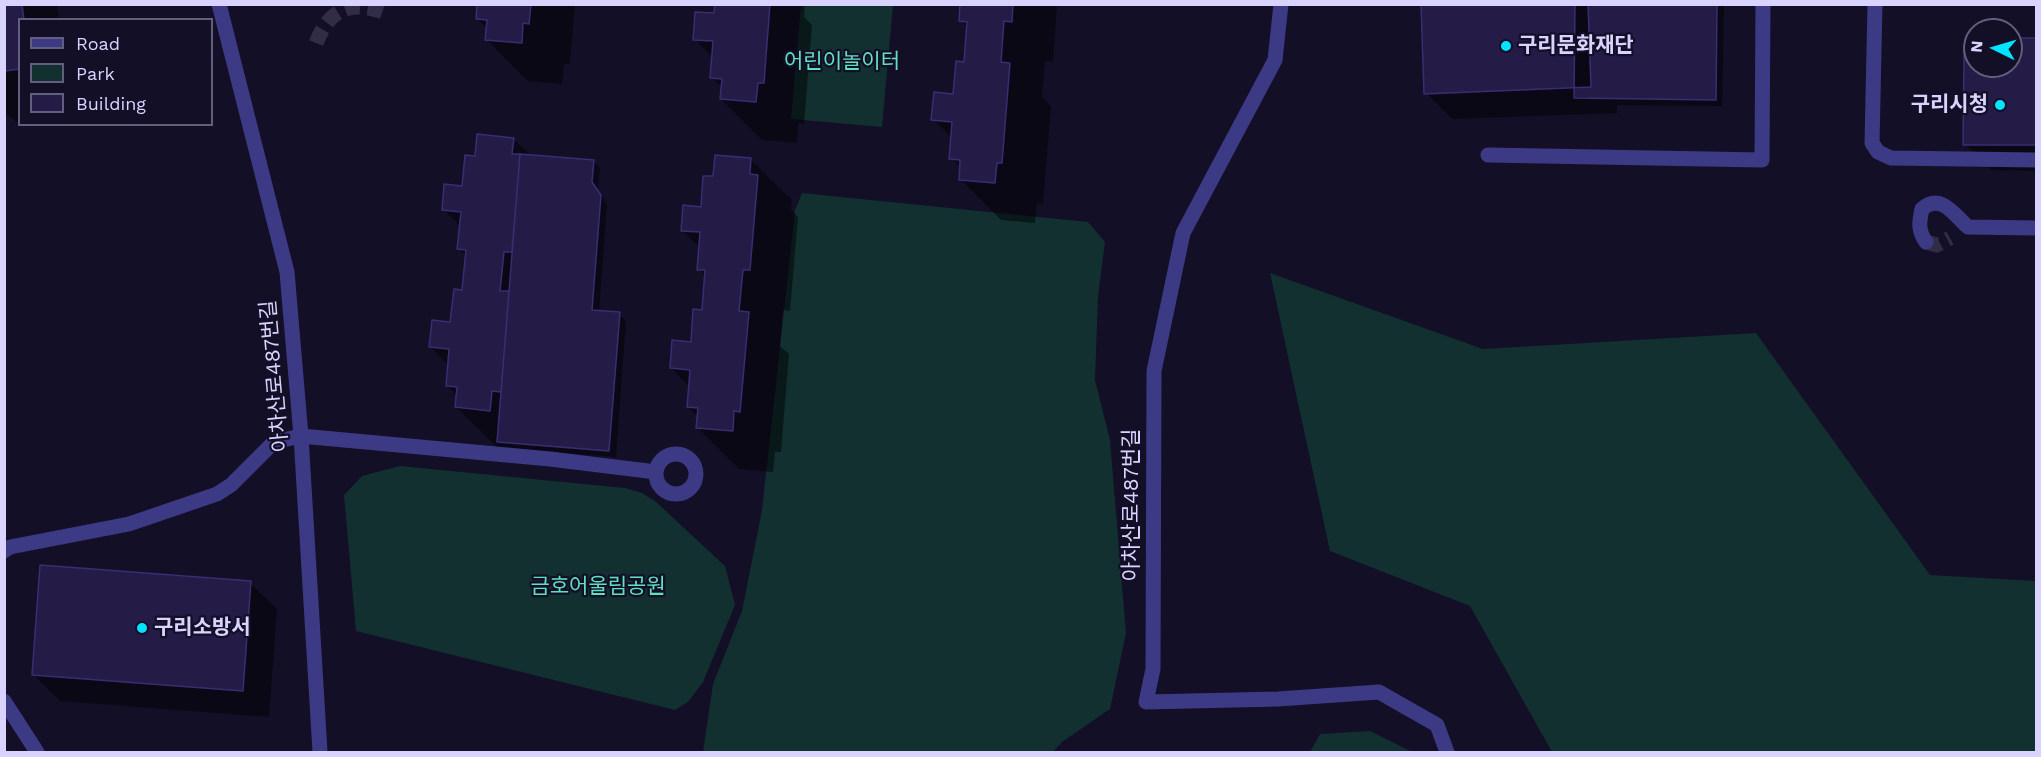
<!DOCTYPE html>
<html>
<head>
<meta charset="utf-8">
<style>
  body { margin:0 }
  #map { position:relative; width:2041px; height:757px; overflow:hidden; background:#130f26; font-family:"Work Sans",sans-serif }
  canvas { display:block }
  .frame { position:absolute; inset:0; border:6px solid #d9d4ff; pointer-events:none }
  .legend { position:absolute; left:18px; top:18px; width:195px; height:108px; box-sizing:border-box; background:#130f26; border:2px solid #625e7d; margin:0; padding:8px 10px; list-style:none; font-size:18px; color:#d9d4ff }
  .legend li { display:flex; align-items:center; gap:12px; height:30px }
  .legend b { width:30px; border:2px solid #625e7d }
  .north { position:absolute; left:1963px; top:18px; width:60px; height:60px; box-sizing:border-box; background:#130f26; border:2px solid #625e7d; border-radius:50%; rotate:275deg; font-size:16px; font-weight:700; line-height:24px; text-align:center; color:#d9d4ff }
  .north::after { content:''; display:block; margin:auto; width:21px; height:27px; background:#00e5ff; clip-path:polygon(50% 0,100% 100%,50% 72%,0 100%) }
</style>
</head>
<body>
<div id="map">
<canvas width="2041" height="757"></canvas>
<div class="frame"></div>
<ul class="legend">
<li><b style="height:8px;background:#3d3a85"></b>Road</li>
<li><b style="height:16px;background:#12302f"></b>Park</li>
<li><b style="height:16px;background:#241b47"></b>Building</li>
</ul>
<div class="north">N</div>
</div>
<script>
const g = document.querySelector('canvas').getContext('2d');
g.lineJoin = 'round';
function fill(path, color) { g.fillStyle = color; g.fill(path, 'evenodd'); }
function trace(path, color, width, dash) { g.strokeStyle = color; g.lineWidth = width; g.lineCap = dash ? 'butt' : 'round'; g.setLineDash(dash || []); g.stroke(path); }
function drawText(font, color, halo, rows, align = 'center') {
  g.font = font + ' "Work Sans","Noto Sans KR",sans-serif'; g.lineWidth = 4.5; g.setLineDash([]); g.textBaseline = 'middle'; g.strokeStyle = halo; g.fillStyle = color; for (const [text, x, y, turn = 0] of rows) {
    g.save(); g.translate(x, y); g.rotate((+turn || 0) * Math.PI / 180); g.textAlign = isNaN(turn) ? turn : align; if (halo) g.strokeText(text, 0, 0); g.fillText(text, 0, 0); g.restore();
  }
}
fill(new Path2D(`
  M 801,5 L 893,5 L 882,127 L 791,119 Z
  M 802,193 L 1088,222 L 1105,242 L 1098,296 L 1095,380 L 1110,440 L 1126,633 L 1110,709 L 1062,742 L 1053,752 L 703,752 L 713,684 L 742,611 L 762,510 L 795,210 Z
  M 1270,273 L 1483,349 L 1756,333 L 1930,575 L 2036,581 L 2036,752 L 1552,752 L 1470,606 L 1330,551 Z
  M 400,466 L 625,488 L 642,493 L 655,501 L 725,566 L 735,605 L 703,682 L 688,702 L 675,710 L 356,631 L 344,495 L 362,476 Z
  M 1370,731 L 1412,752 L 1310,752 L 1320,734 Z`), '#12302f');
fill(new Path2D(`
  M 4,4 L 57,4 L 59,20 L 20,20 L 18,123 L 4,112 Z
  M 479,4 L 575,4 L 570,64 L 564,64 L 562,84 L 528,81 L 487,40 L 488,29 L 477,19 Z
  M 716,4 L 805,4 L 804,17 L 812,25 L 804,124 L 798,123 L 797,143 L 762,140 L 721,99 L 722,88 L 712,78 L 713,58 L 695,39 L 715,15 Z
  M 962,4 L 1057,4 L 1053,62 L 1045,61 L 1042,97 L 1051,106 L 1043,204 L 1037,203 L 1035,223 L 1001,220 L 960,179 L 961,168 L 951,158 L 952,138 L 933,119 L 954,95 L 965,63 L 968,28 L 961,21 Z
  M 1423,4 L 1724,4 L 1722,106 L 1617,105 L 1617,113 L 1452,119 L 1426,93 Z
  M 2012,39 L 2036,39 L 2036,171 L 1991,170 L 1965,144 L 1975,56 L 1975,66 L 2011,66 Z
  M 514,139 L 531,156 L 593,161 L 600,168 L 598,190 L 607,204 L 599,312 L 619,314 L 626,321 L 616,457 L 498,448 L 456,407 L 457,396 L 447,386 L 449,366 L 430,347 L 452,324 L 463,292 L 467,257 L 459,249 L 461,227 L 443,209 L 464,188 L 476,157 Z
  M 750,159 L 792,200 L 791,210 L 798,217 L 790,311 L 783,310 L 780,346 L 789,354 L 781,452 L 775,452 L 773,472 L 739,469 L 698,428 L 699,417 L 688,407 L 690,387 L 671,368 L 692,344 L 704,312 L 706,277 L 698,269 L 700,248 L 682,230 L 702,208 L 714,178 Z
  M 250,583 L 277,609 L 269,717 L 60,701 L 34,675 Z`), '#0007');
const building = new Path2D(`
  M 4,4 L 22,4 L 24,20 L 20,20 L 20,69 L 4,71 Z
  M 477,4 L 531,4 L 529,24 L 523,23 L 522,43 L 485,40 L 487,20 L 476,19 Z
  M 715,4 L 770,4 L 764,83 L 758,83 L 756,102 L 720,99 L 722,79 L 710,78 L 713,41 L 693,40 L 695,12 L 714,13 Z
  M 960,4 L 1013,4 L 1012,22 L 1004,21 L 1001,62 L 1010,63 L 1002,163 L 997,163 L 995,183 L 959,180 L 960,160 L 949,159 L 952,122 L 931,120 L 934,92 L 953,94 L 956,61 L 964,62 L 967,22 L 959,21 Z
  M 1421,4 L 1588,4 L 1591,87 L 1424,94 Z
  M 1575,4 L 1717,4 L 1716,100 L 1574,98 Z
  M 2011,38 L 2036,38 L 2036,145 L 1963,145 L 1964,55 L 1975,55 L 1975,66 L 2011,66 Z
  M 477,134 L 514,138 L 512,154 L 520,154 L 512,252 L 504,252 L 500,291 L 509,291 L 501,392 L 492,391 L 490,411 L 455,407 L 457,387 L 446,386 L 449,349 L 429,347 L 432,320 L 450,322 L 454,289 L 462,290 L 466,250 L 457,249 L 461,212 L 442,210 L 444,184 L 462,186 L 465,155 L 475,156 Z
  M 520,154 L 594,160 L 592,182 L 601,195 L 592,310 L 620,312 L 609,451 L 497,442 Z
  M 715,155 L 751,158 L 750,174 L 758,175 L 750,270 L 743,270 L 739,311 L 749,312 L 740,412 L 734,411 L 733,431 L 696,428 L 698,408 L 687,407 L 690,370 L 670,368 L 672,340 L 691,342 L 693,309 L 702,310 L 705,270 L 697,270 L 700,232 L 681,231 L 683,205 L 701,207 L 703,176 L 713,176 Z
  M 40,565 L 251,581 L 243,691 L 32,675 Z`);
fill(building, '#241b47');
trace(building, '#3b2d73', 1.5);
trace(new Path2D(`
  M 316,43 C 329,10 349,0 383,12
  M 1926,242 L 1937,245 L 1950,238`), '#312d47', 15, [15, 8]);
trace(new Path2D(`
  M 219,4 L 287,272 L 301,436 L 320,752
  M 1281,4 L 1275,60 L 1183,233 L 1154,371 L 1153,669 L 1146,702 L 1278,699 L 1379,692 L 1437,725 L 1447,752
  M 1875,4 L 1872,143 L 1878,152 L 1891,158 L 2036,160
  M 1488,155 L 1762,160 L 1763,4
  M 1926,242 C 1918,231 1919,222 1922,209 C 1941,192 1955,216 1968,227 L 2036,228
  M656 474a20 20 0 1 1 40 0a20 20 0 1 1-40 0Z
  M 4,551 L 10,547 L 129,524 L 217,494 L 231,485 L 274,442 L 301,436 L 550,459 L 656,472
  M 4,701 L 37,752`), '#3d3a85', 15);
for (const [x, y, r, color] of [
  [1506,46,6,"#00e5ff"],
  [2000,105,6,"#00e5ff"],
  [142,628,6,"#00e5ff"]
]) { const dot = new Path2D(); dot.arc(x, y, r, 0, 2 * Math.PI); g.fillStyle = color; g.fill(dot); trace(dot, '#130f26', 2); }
drawText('bold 21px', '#d9d4ff', '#130f26', [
  ["구리문화재단",1518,46],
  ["구리시청",1988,105,"right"],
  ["구리소방서",154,628]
], 'left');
drawText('21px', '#5fe0c0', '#130f26', [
  ["어린이놀이터",842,62],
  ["금호어울림공원",598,587]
]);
drawText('21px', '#d9d4ff', '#130f26', [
  ["아차산로487번길",275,376,-95],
  ["아차산로487번길",1132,505,-90]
]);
</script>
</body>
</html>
